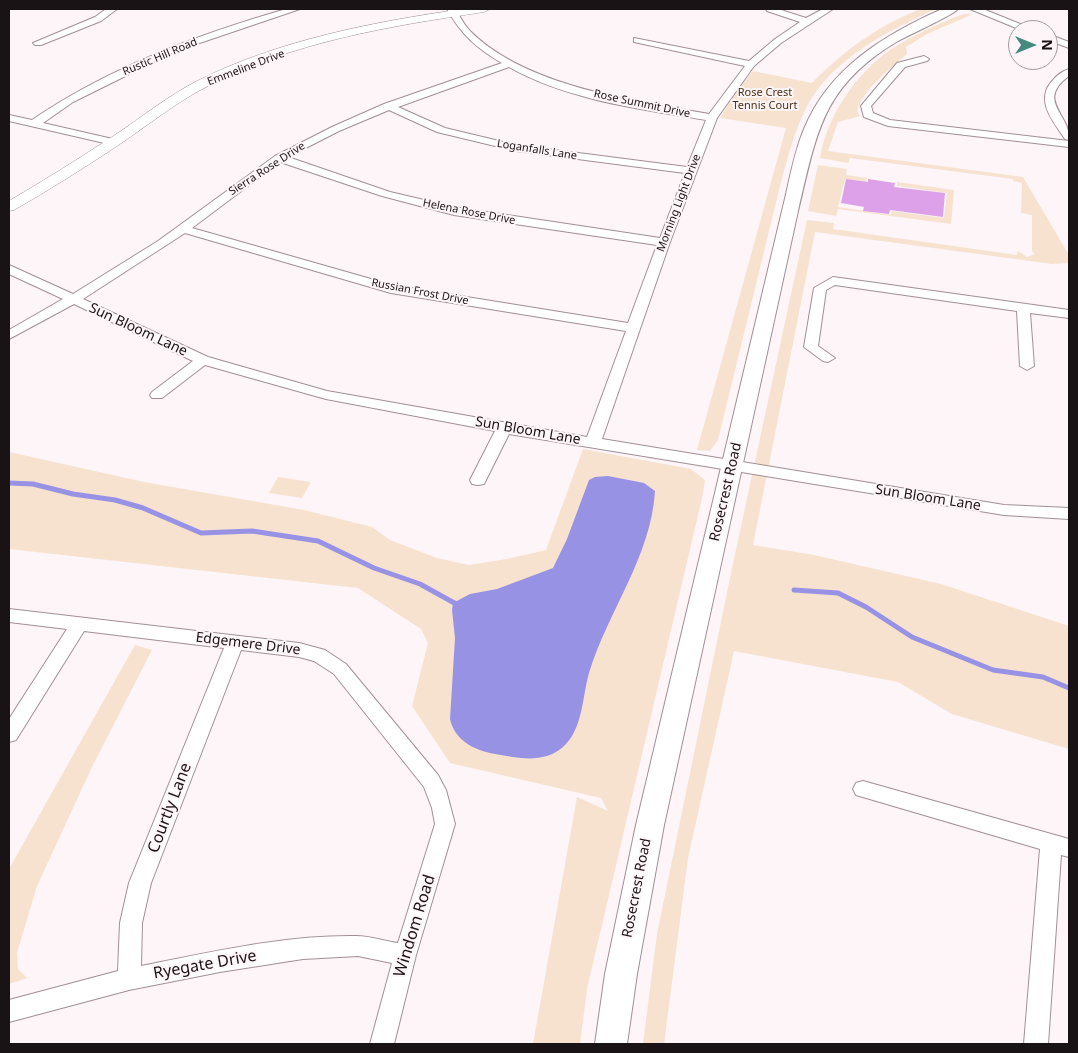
<!DOCTYPE html>
<html>
<head>
<meta charset="utf-8">
<style>
  body { margin:0 }
  #map { position:relative; width:1078px; height:1053px; overflow:hidden; background:#fdf5f7; font-family:"Noto Sans",sans-serif }
  canvas { display:block }
  .frame { position:absolute; inset:0; border:10px solid #1a1315; pointer-events:none }
  .north { position:absolute; left:1008px; top:20px; width:50px; height:50px; box-sizing:border-box; background:#fdf5f7; border:1px solid #a29b9d; border-radius:50%; rotate:90deg; font-size:14px; font-weight:700; line-height:20px; text-align:center; color:#1a1315 }
  .north::after { content:''; display:block; margin:auto; width:18px; height:22px; background:#458a7f; clip-path:polygon(50% 0,100% 100%,50% 72%,0 100%) }
</style>
</head>
<body>
<div id="map">
<canvas width="1078" height="1053"></canvas>
<div class="frame"></div>
<div class="north">N</div>
</div>
<script>
const g = document.querySelector('canvas').getContext('2d');
g.lineJoin = 'round';
function fill(path, color) { g.fillStyle = color; g.fill(path, 'evenodd'); }
function trace(path, color, width, dash) { g.strokeStyle = color; g.lineWidth = width; g.lineCap = dash ? 'butt' : 'round'; g.setLineDash(dash || []); g.stroke(path); }
function drawText(font, color, halo, rows, align = 'center') {
  g.font = font + ' "Noto Sans",sans-serif'; g.lineWidth = 4; g.setLineDash([]); g.textBaseline = 'middle'; g.strokeStyle = halo; g.fillStyle = color; for (const [text, x, y, turn = 0] of rows) {
    g.save(); g.translate(x, y); g.rotate((+turn || 0) * Math.PI / 180); g.textAlign = isNaN(turn) ? turn : align; if (halo) g.strokeText(text, 0, 0); g.fillText(text, 0, 0); g.restore();
  }
}
fill(new Path2D(`
  M 921,9 L 936,9 C 889,30 832,59 807,106 C 795,130 788,156 781,182 L 718,440 L 710,451 L 697,450 L 786,128 L 720,118 L 735,93 L 753,71 L 812,83 C 843,51 879,25 921,9 Z
  M 963,14 L 973,14 L 927,34 L 906,47 L 907,54 C 889,70 864,88 857,111 L 860,116 L 838,122 L 828,151 L 1023,177 L 1069,255 L 1068,263 L 1052,264 L 815,232 L 753,545 L 814,555 L 941,584 L 1069,626 L 1069,749 L 952,714 L 898,682 L 734,651 L 688,858 L 664,1044 L 643,1044 L 657,934 L 731,573 L 807,220 L 834,223 L 833,229 L 1017,255 L 1018,251 L 1027,257 L 1035,254 L 1032,251 L 1032,215 L 1021,213 L 1022,183 L 1013,181 L 1013,179 L 850,158 L 848,163 L 820,158 C 827,116 855,75 890,50 C 913,35 938,24 963,14 Z
  M 818,165 L 847,169 L 846,175 L 867,178 L 866,182 L 845,179 L 838,207 L 891,215 L 892,211 L 944,218 L 947,193 L 897,186 L 897,182 L 954,190 L 951,224 L 838,209 L 836,216 L 808,211 Z
  M 583,449 L 691,469 L 705,480 L 702,498 L 587,989 L 580,1044 L 533,1044 L 577,797 L 608,811 L 601,798 L 450,763 L 412,706 L 428,643 L 421,629 L 358,588 L 9,549 L 9,452 L 144,482 L 304,510 L 372,527 L 390,540 L 437,558 L 469,565 L 507,559 L 546,550 Z
  M 278,477 L 311,482 L 302,498 L 269,493 Z
  M 135,645 L 152,650 L 92,767 L 37,886 L 17,953 L 18,969 L 27,978 L 9,984 L 9,869 Z`), '#f7e2cf');
fill(new Path2D(`
  M 608,476 L 644,483 L 655,491 C 651,557 608,611 589,673 C 582,698 583,729 563,747 C 543,764 519,758 495,754 C 474,750 455,741 450,719 L 455,638 L 452,610 L 453,603 L 470,594 L 497,589 L 553,568 L 567,539 L 589,480 L 595,477 Z`), '#9892e5');
trace(new Path2D(`
  M 9,483 L 33,484 L 73,494 L 115,500 L 143,508 L 201,533 L 252,531 L 318,541 L 374,568 L 420,584 L 458,605
  M 794,590 L 838,593 L 866,607 L 912,637 L 993,670 L 1043,677 L 1069,688`), '#9892e5', 5);
fill(new Path2D(`
  M 846,179 L 868,182 L 868,179 L 895,183 L 894,187 L 945,193 L 943,217 L 890,210 L 889,214 L 863,211 L 864,207 L 841,203 Z`), '#dda1ea');
const minor = new Path2D(`
  M 106,9 L 117,9 L 101,21 L 41,45 L 35,45 L 33,43 L 95,17 Z
  M 286,9 L 300,9 L 176,51 L 73,102 L 43,123 L 117,140 L 118,142 L 117,144 L 113,145 L 9,121 L 9,115 L 32,120 C 110,67 197,35 286,9 Z
  M 447,9 L 455,9 C 460,16 464,25 470,31 C 526,87 635,101 709,114 L 745,66 L 634,42 L 634,38 L 749,61 L 775,39 L 800,22 L 767,11 L 766,9 L 778,9 L 806,18 L 823,9 L 833,9 L 781,43 L 754,66 L 717,118 L 670,242 L 602,439 L 1004,505 L 1069,508 L 1069,519 L 1004,515 L 509,434 L 484,484 L 478,485 L 472,484 L 470,480 L 495,431 L 326,399 L 205,365 L 162,398 L 152,398 L 150,395 L 152,392 L 193,361 L 74,304 L 9,339 L 9,330 L 63,299 L 9,274 L 9,265 L 73,294 L 158,241 L 275,156 L 332,127 L 384,104 L 502,63 C 476,48 461,34 447,9 ZM 509,67 C 567,100 640,109 706,120 L 687,167 L 516,145 L 445,128 L 398,107 ZM 389,110 L 437,132 L 516,151 L 685,173 L 660,238 L 454,207 L 390,192 L 288,157 L 339,131 ZM 280,162 L 382,196 L 454,215 L 657,245 L 628,323 L 392,285 L 192,228 ZM 185,233 L 391,293 L 626,331 L 587,437 L 327,391 L 208,357 L 83,299 Z
  M 970,9 L 983,9 L 1035,30 L 1021,30 Z
  M 1048,34 L 1069,42 L 1069,48 L 1048,40 Z
  M 924,56 L 929,59 L 927,61 L 905,67 L 871,106 L 873,113 L 890,120 L 1069,141 L 1069,147 L 888,126 L 864,117 L 861,106 L 897,63 Z
  M 1069,69 L 1069,76 C 1035,101 1071,114 1069,140 L 1065,139 C 1053,121 1034,100 1053,80 C 1057,75 1063,71 1069,69 Z
  M 833,277 L 1069,310 L 1069,318 L 1030,313 L 1034,366 L 1027,370 L 1020,366 L 1017,311 L 835,285 L 826,290 L 818,346 L 835,358 L 828,362 L 823,361 L 804,347 L 814,288 Z
  M 9,609 L 299,643 L 325,650 L 346,664 L 438,775 L 446,790 L 455,824 L 416,955 L 394,1044 L 370,1044 L 392,963 L 358,956 L 303,959 L 220,972 L 129,990 L 9,1022 L 9,1000 L 118,971 L 120,923 L 129,883 L 224,648 L 84,631 L 16,740 L 9,742 L 9,719 L 67,629 L 9,622 ZM 241,650 L 299,657 L 314,661 L 334,674 L 424,787 L 432,808 L 435,824 L 398,943 C 384,941 370,936 356,936 C 284,935 211,952 141,966 L 142,923 L 151,883 Z
  M 863,781 L 1069,839 L 1069,857 L 1061,855 L 1048,1044 L 1024,1044 L 1040,849 L 856,795 L 853,789 L 856,783 Z`);
const tertiary = new Path2D(`
  M 463,9 L 490,9 L 484,12 C 390,26 291,42 206,87 C 175,103 147,126 117,146 C 84,168 49,190 14,210 L 9,211 L 9,201 C 45,180 80,158 115,135 C 142,117 168,96 197,81 C 279,40 373,22 463,9 Z`);
const secondary = new Path2D(`
  M 942,9 L 958,9 C 953,15 909,35 898,41 C 822,86 817,132 798,211 L 664,825 L 637,974 L 627,1044 L 595,1044 L 605,974 L 636,825 L 782,211 C 789,184 793,155 804,129 C 829,68 884,35 942,9 Z`);
trace(minor, '#a28f96', 2);
trace(tertiary, '#a28f96', 1);
trace(secondary, '#a28f96', 2);
fill(minor, '#fff');
fill(tertiary, '#fff');
fill(secondary, '#fff');
drawText('11px', '#1a1315', '#fdf5f7', [
  ["Rustic Hill Road",160,57,-23],
  ["Emmeline Drive",246,68,-21],
  ["Rose Summit Drive",642,104,12],
  ["Loganfalls Lane",537,150,9],
  ["Sierra Rose Drive",267,169,-33],
  ["Morning Light Drive",679,203,-69],
  ["Helena Rose Drive",469,212,11],
  ["Russian Frost Drive",420,292,11]
]);
drawText('11px', '#4c2f12', '#fdf5f7', [
  ["Rose Crest",765,93],
  ["Tennis Court",765,106]
]);
drawText('14px', '#1a1315', '#fdf5f7', [
  ["Sun Bloom Lane",138,330,25],
  ["Sun Bloom Lane",528,431,10],
  ["Rosecrest Road",726,492,-77],
  ["Sun Bloom Lane",928,498,9],
  ["Edgemere Drive",248,644,7],
  ["Rosecrest Road",637,888,-79]
]);
drawText('16px', '#1a1315', '#fdf5f7', [
  ["Courtly Lane",170,808,-69],
  ["Windom Road",415,926,-73],
  ["Ryegate Drive",205,965,-10]
]);
</script>
</body>
</html>
